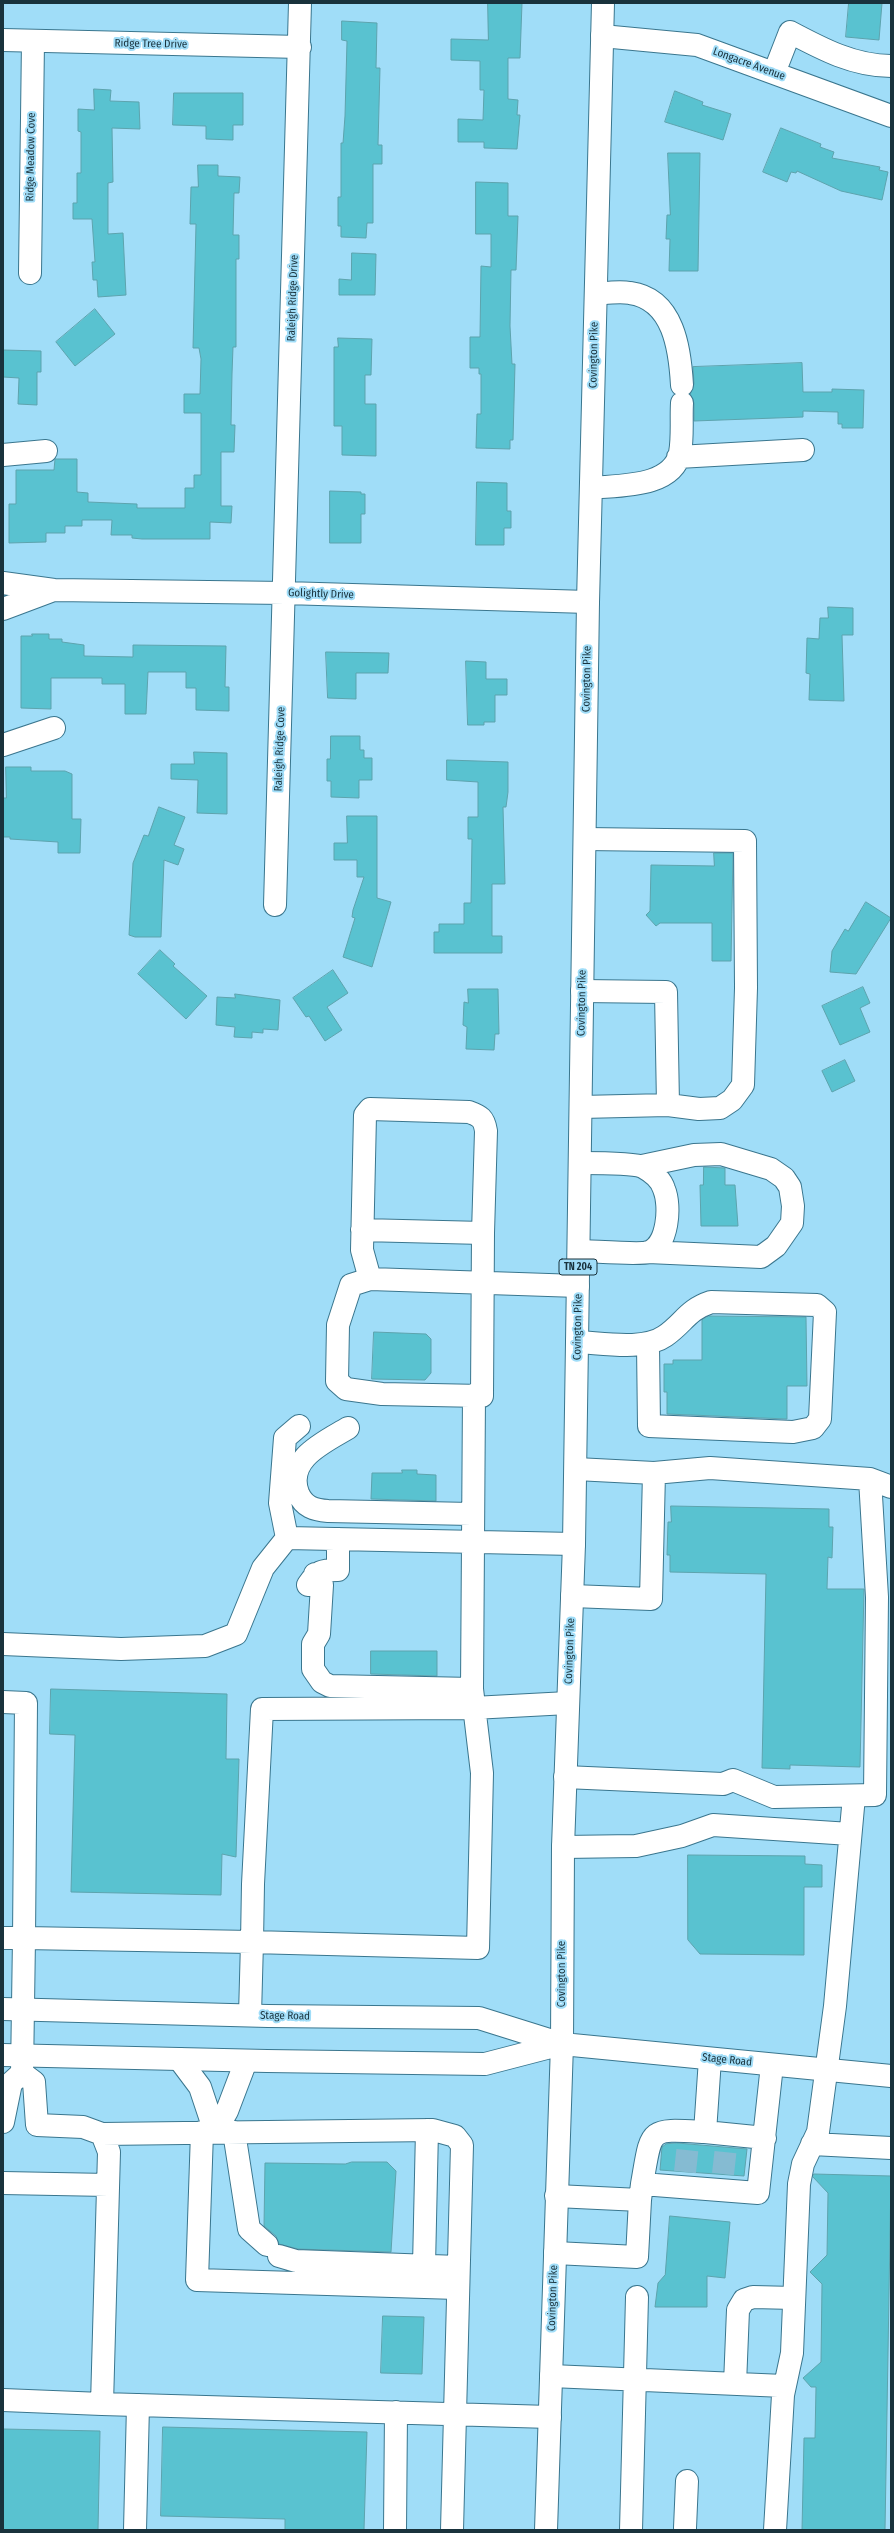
<!DOCTYPE html>
<html>
<head>
<meta charset="utf-8">
<style>
  body { margin:0 }
  #map { position:relative; width:894px; height:2533px; overflow:hidden; background:#a0ddf8; font-family:"Fira Sans Condensed",sans-serif }
  canvas { display:block }
  .frame { position:absolute; inset:0; border:4px solid #19323c; pointer-events:none }
</style>
</head>
<body>
<div id="map">
<canvas width="894" height="2533"></canvas>
<div class="frame"></div>
</div>
<script>
const g = document.querySelector('canvas').getContext('2d');
g.lineJoin = 'round';
function fill(path, color) { g.fillStyle = color; g.fill(path, 'evenodd'); }
function trace(path, color, width, dash) { g.strokeStyle = color; g.lineWidth = width; g.lineCap = dash ? 'butt' : 'round'; g.setLineDash(dash || []); g.stroke(path); }
function drawText(font, color, halo, rows, align = 'center') {
  g.font = font + ' "Fira Sans Condensed",sans-serif'; g.lineWidth = 4; g.setLineDash([]); g.textBaseline = 'middle'; g.strokeStyle = halo; g.fillStyle = color; for (const [text, x, y, turn = 0] of rows) {
    g.save(); g.translate(x, y); g.rotate((+turn || 0) * Math.PI / 180); g.textAlign = isNaN(turn) ? turn : align; if (halo) g.strokeText(text, 0, 0); g.fillText(text, 0, 0); g.restore();
  }
}
const building = new Path2D(`
  M 488,3 L 522,3 L 520,58 L 508,58 L 508,99 L 518,100 L 517,115 L 520,115 L 517,149 L 484,148 L 484,142 L 458,142 L 458,119 L 483,120 L 484,90 L 480,90 L 480,61 L 451,60 L 451,39 L 488,40 Z
  M 849,3 L 882,3 L 879,40 L 846,37 Z
  M 342,21 L 377,23 L 376,68 L 380,68 L 378,145 L 382,145 L 382,164 L 373,164 L 373,223 L 367,223 L 366,238 L 341,237 L 341,226 L 338,226 L 338,197 L 341,197 L 341,143 L 343,143 L 345,116 L 347,41 L 342,40 Z
  M 94,89 L 111,90 L 110,101 L 139,102 L 140,129 L 112,128 L 113,182 L 108,183 L 108,234 L 123,233 L 126,295 L 98,297 L 97,280 L 93,280 L 92,262 L 95,262 L 92,219 L 73,219 L 73,203 L 77,203 L 77,173 L 81,173 L 81,132 L 78,131 L 78,109 L 94,110 Z
  M 675,91 L 703,102 L 702,105 L 731,114 L 723,140 L 665,122 Z
  M 174,93 L 243,93 L 243,125 L 233,125 L 233,140 L 206,139 L 206,126 L 173,125 Z
  M 781,128 L 821,144 L 820,147 L 834,152 L 832,158 L 880,167 L 879,170 L 888,172 L 882,200 L 841,191 L 797,171 L 796,173 L 791,172 L 787,182 L 763,172 Z
  M 668,153 L 700,153 L 698,271 L 669,271 L 670,239 L 666,239 L 667,215 L 670,215 Z
  M 198,165 L 218,165 L 218,176 L 240,177 L 239,193 L 234,193 L 233,235 L 239,235 L 239,259 L 236,259 L 236,347 L 233,347 L 232,374 L 231,425 L 235,425 L 234,452 L 221,452 L 221,506 L 232,506 L 231,523 L 210,522 L 210,539 L 142,539 L 132,538 L 132,535 L 111,535 L 112,520 L 82,520 L 82,526 L 65,526 L 65,533 L 46,533 L 46,542 L 9,543 L 9,504 L 16,504 L 16,470 L 54,470 L 55,459 L 77,459 L 77,492 L 88,493 L 88,502 L 137,504 L 137,508 L 185,508 L 185,488 L 194,488 L 194,475 L 201,475 L 201,413 L 184,413 L 184,394 L 200,394 L 201,359 L 199,348 L 193,348 L 196,224 L 190,224 L 191,187 L 198,187 Z
  M 476,182 L 508,183 L 508,216 L 518,216 L 516,270 L 511,270 L 510,326 L 512,364 L 515,364 L 513,440 L 510,440 L 510,449 L 476,448 L 477,414 L 481,414 L 481,374 L 479,374 L 479,368 L 470,368 L 470,337 L 480,337 L 481,266 L 491,267 L 491,234 L 476,234 Z
  M 352,253 L 376,254 L 375,295 L 339,295 L 339,279 L 351,280 Z
  M 95,309 L 115,334 L 75,366 L 56,342 Z
  M 338,338 L 372,339 L 371,375 L 365,375 L 365,404 L 376,404 L 376,456 L 342,455 L 342,426 L 334,426 L 334,347 L 338,347 Z
  M 3,350 L 41,351 L 41,372 L 37,372 L 37,405 L 18,404 L 19,378 L 3,377 Z
  M 802,363 L 803,392 L 832,392 L 832,389 L 864,390 L 863,428 L 842,428 L 842,424 L 838,424 L 838,412 L 803,411 L 803,417 L 694,421 L 694,403 L 690,394 L 694,384 L 693,367 Z
  M 477,482 L 507,483 L 507,511 L 511,511 L 511,528 L 504,528 L 504,545 L 476,545 Z
  M 330,491 L 361,492 L 361,494 L 365,494 L 365,514 L 361,514 L 361,543 L 330,543 Z
  M 828,607 L 853,608 L 853,635 L 842,635 L 844,701 L 809,700 L 810,674 L 806,673 L 807,638 L 819,639 L 820,618 L 828,618 Z
  M 32,634 L 49,634 L 49,639 L 62,639 L 62,642 L 84,645 L 84,656 L 133,657 L 133,645 L 226,646 L 225,687 L 229,687 L 229,711 L 196,710 L 196,688 L 186,688 L 186,672 L 148,672 L 146,714 L 125,714 L 125,684 L 102,684 L 102,678 L 51,678 L 51,709 L 21,708 L 21,636 L 32,636 Z
  M 326,652 L 389,653 L 388,673 L 356,673 L 356,699 L 328,698 Z
  M 466,661 L 486,662 L 486,679 L 507,679 L 507,695 L 495,695 L 495,722 L 484,722 L 484,725 L 468,725 Z
  M 331,736 L 360,736 L 360,750 L 364,750 L 364,758 L 372,758 L 372,780 L 359,780 L 359,798 L 331,797 L 331,781 L 327,781 L 327,759 L 330,759 Z
  M 194,752 L 227,753 L 227,814 L 197,813 L 198,780 L 171,779 L 171,764 L 194,764 Z
  M 447,760 L 508,762 L 508,792 L 506,807 L 503,807 L 505,884 L 492,884 L 492,936 L 502,936 L 502,953 L 434,953 L 434,932 L 439,932 L 439,924 L 464,924 L 464,903 L 471,903 L 472,839 L 468,839 L 468,817 L 478,817 L 478,782 L 447,780 Z
  M 6,767 L 31,767 L 31,771 L 65,771 L 72,774 L 72,819 L 81,819 L 80,853 L 58,853 L 58,842 L 10,839 L 10,837 L 3,837 L 3,798 L 6,798 Z
  M 159,807 L 185,817 L 174,845 L 184,849 L 178,865 L 164,860 L 161,937 L 135,937 L 129,935 L 133,863 L 144,835 L 148,836 Z
  M 347,816 L 377,816 L 377,898 L 391,902 L 372,967 L 343,957 L 355,918 L 352,917 L 353,910 L 364,877 L 357,877 L 357,860 L 334,860 L 334,843 L 347,843 Z
  M 714,853 L 733,853 L 731,961 L 712,961 L 712,923 L 660,923 L 656,926 L 646,915 L 650,911 L 651,865 L 714,866 Z
  M 866,902 L 891,918 L 856,974 L 830,972 L 832,951 L 845,929 L 848,931 Z
  M 160,950 L 175,964 L 173,966 L 207,996 L 186,1019 L 138,974 Z
  M 333,970 L 348,993 L 327,1007 L 342,1030 L 325,1041 L 309,1016 L 306,1017 L 293,998 Z
  M 863,987 L 870,1003 L 860,1008 L 870,1032 L 840,1045 L 822,1006 Z
  M 468,989 L 498,989 L 499,1034 L 495,1034 L 494,1050 L 466,1049 L 467,1027 L 463,1025 L 464,1002 L 468,1003 Z
  M 235,994 L 280,1000 L 278,1030 L 263,1029 L 263,1033 L 252,1032 L 252,1038 L 234,1037 L 235,1027 L 216,1025 L 217,997 L 235,998 Z
  M 845,1060 L 855,1081 L 832,1092 L 822,1071 Z
  M 704,1167 L 725,1168 L 725,1185 L 735,1185 L 738,1226 L 701,1226 L 700,1185 L 703,1185 Z
  M 709,1316 L 806,1317 L 807,1386 L 787,1386 L 787,1419 L 667,1414 L 667,1392 L 664,1392 L 664,1364 L 673,1364 L 673,1360 L 702,1360 L 702,1320 Z
  M 374,1332 L 426,1334 L 431,1339 L 431,1373 L 425,1380 L 372,1379 Z
  M 402,1470 L 417,1470 L 417,1474 L 436,1475 L 436,1501 L 371,1499 L 372,1473 L 402,1473 Z
  M 671,1506 L 829,1509 L 829,1527 L 833,1527 L 832,1558 L 828,1557 L 827,1589 L 864,1589 L 860,1767 L 790,1765 L 790,1769 L 762,1768 L 766,1574 L 670,1572 L 670,1555 L 667,1555 L 668,1522 L 671,1522 Z
  M 371,1651 L 437,1651 L 437,1676 L 371,1674 Z
  M 51,1689 L 227,1694 L 226,1759 L 239,1759 L 236,1857 L 222,1854 L 221,1895 L 71,1892 L 75,1735 L 50,1734 Z
  M 688,1855 L 805,1856 L 805,1864 L 822,1865 L 822,1887 L 804,1887 L 804,1955 L 700,1954 L 688,1940 Z
  M 677,2143 L 747,2149 L 744,2176 L 660,2170 L 662,2147 L 666,2144 Z
  M 352,2162 L 387,2162 L 396,2171 L 391,2252 L 298,2249 L 279,2244 L 276,2236 L 264,2226 L 265,2163 L 345,2164 Z
  M 814,2174 L 891,2176 L 885,2530 L 802,2530 L 804,2438 L 815,2438 L 816,2387 L 811,2387 L 803,2378 L 821,2362 L 822,2284 L 810,2272 L 827,2255 L 828,2193 L 813,2177 Z
  M 670,2216 L 730,2222 L 725,2278 L 707,2276 L 707,2307 L 655,2307 L 658,2283 L 665,2275 Z
  M 383,2316 L 424,2317 L 422,2374 L 381,2373 Z
  M 163,2427 L 367,2432 L 364,2530 L 285,2530 L 285,2519 L 161,2516 Z
  M 3,2429 L 100,2431 L 98,2530 L 3,2530 Z`);
fill(building, '#59c2d0');
trace(building, '#5da3ad', 1);
trace(new Path2D(`
  M 685,2172 L 688,2144
  M 723,2174 L 726,2147`), '#85bbd2', 22, [22, 11]);
const minor = new Path2D(`
  M 602,36 L 697,45 L 891,116
  M 3,40 L 300,47
  M 774,73 L 790,32 C 822,49 854,66 891,66
  M 30,273 L 33,41
  M 596,294 C 607,293 619,291 630,293 C 674,299 680,350 682,385
  M 3,455 L 46,451
  M 678,457 L 803,450
  M 591,488 C 619,485 672,488 680,453 C 683,437 681,419 682,403
  M 3,583 L 54,590 L 285,593 L 588,602
  M 3,609 L 51,591
  M 3,745 L 54,728
  M 585,839 L 745,841 L 746,988 L 743,1085 L 732,1100 L 720,1108 L 699,1109 L 668,1105
  M 275,905 L 300,3
  M 581,1107 L 668,1105 L 666,992 L 582,991
  M 642,1166 L 694,1155 L 721,1154 L 771,1169 L 784,1178 L 790,1187 L 793,1206 L 792,1223 L 776,1246 L 761,1257 L 648,1252
  M 362,1230 L 483,1233 L 486,1131 C 484,1118 480,1116 469,1112 L 370,1109 L 365,1115 L 362,1250 L 370,1279 L 578,1286
  M 579,1251 C 592,1251 640,1255 649,1252 C 668,1245 671,1206 664,1189 C 661,1179 652,1172 643,1167 C 634,1163 593,1163 580,1163
  M 370,1279 L 351,1285 L 338,1325 L 337,1381 L 346,1389 L 382,1394 L 482,1396 L 483,1233
  M 577,1342 C 602,1343 644,1351 665,1336 C 684,1323 687,1310 711,1302 L 817,1305 L 825,1312 L 820,1419 L 813,1428 L 793,1432 L 649,1426 L 648,1345
  M 474,1395 L 472,1689 L 482,1773 L 478,1948 L 252,1942 L 253,1884 L 262,1709 L 473,1708 L 568,1703
  M 348,1428 C 325,1442 285,1459 298,1493 C 304,1507 314,1510 328,1511 L 471,1514
  M 654,1473 L 710,1468 L 870,1479 L 891,1487
  M 287,1538 L 280,1503 L 285,1438 L 299,1426
  M 315,1574 L 322,1585 L 319,1634 L 313,1644 L 313,1669 L 322,1682 L 330,1686 L 472,1689
  M 308,1585 C 317,1571 322,1570 338,1570 L 338,1539
  M 572,1596 L 651,1599 L 654,1473 L 576,1469
  M 3,1644 L 121,1649 L 205,1646 L 236,1634 L 263,1568 L 287,1538 L 574,1544
  M 3,1702 L 26,1703 L 24,1938 L 252,1942 L 250,2015
  M 565,1777 L 723,1784 L 733,1780 L 774,1797 L 875,1795 L 877,1597 L 870,1479
  M 563,1847 L 636,1846 L 682,1836 L 713,1825 L 850,1834
  M 3,1938 L 24,1938 L 22,2073 L 11,2083 L 3,2122
  M 179,2059 L 200,2087 L 215,2132 L 227,2111 L 246,2061
  M 202,2132 L 197,2280 L 457,2288
  M 234,2132 L 249,2229 L 267,2245
  M 705,2132 L 765,2138
  M 102,2134 L 433,2130 L 455,2136 L 462,2145 L 452,2530
  M 812,2144 L 891,2148
  M 3,2183 L 108,2185
  M 642,2184 C 652,2127 647,2129 705,2132 L 710,2059
  M 556,2196 L 640,2200 L 642,2184 L 758,2193 L 772,2065
  M 555,2253 L 637,2257 L 640,2200
  M 279,2256 L 296,2261 L 458,2267
  M 424,2266 L 427,2130
  M 551,2376 L 784,2386
  M 735,2384 L 738,2310 L 744,2300 L 753,2297 L 794,2298
  M 3,2400 L 102,2404 L 109,2152 L 102,2134 L 83,2127 L 37,2125 L 34,2082 L 22,2073
  M 102,2404 L 550,2417
  M 685,2528 L 687,2481
  M 135,2530 L 138,2405
  M 395,2530 L 396,2412
  M 631,2530 L 637,2297
  M 775,2530 L 783,2395 L 792,2353 L 799,2184 L 803,2164 L 818,2132 L 835,2006 L 854,1796`);
const major = new Path2D(`
  M 3,2009 L 268,2016 L 479,2018 L 562,2044 L 891,2076
  M 3,2055 L 267,2061 L 485,2064 L 562,2044
  M 546,2530 L 562,2044 L 563,1847 L 574,1544 L 588,602 L 603,3`);
trace(minor, '#3a768e', 24);
trace(major, '#3a768e', 24);
trace(minor, '#fff', 22);
trace(major, '#fff', 22);
for (const [x, y, w] of [
  [578,1267,38]
]) { const box = new Path2D(); box.roundRect(x - w / 2, y - 8, w, 16, 3); g.fillStyle = '#a0ddf8'; g.fill(box); trace(box, '#19323c', 1); }
drawText('bold 10px', '#19323c', null, [
  ["TN 204",578,1267]
]);
drawText('11px', '#19323c', '#a0ddf8', [
  ["Ridge Tree Drive",151,44,1],
  ["Longacre Avenue",749,64,20],
  ["Ridge Meadow Cove",31,157,-89],
  ["Raleigh Ridge Drive",293,298,-88],
  ["Covington Pike",594,355,-89],
  ["Golightly Drive",321,594,2],
  ["Covington Pike",587,679,-89],
  ["Raleigh Ridge Cove",280,749,-88],
  ["Covington Pike",582,1003,-89],
  ["Covington Pike",578,1327,-89],
  ["Covington Pike",570,1651,-88],
  ["Covington Pike",562,1974,-90],
  ["Stage Road",285,2016,1],
  ["Stage Road",727,2060,6],
  ["Covington Pike",553,2298,-88]
]);
</script>
</body>
</html>
